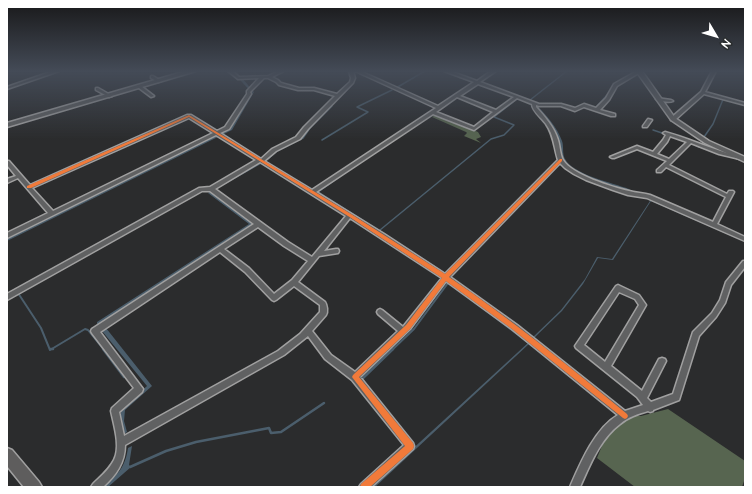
<!DOCTYPE html>
<html>
<head>
<meta charset="utf-8">
<style>
  body { margin:0 }
  #map { position:relative; width:752px; height:494px; overflow:hidden; background:#2b2c2d; font-family:"Architects Daughter",sans-serif }
  canvas { display:block }
  .frame { position:absolute; inset:0; border:8px solid #fff; pointer-events:none }
  .north { position:absolute; left:696px; top:16px; width:40px; height:40px; -webkit-text-stroke:3px #2a2d2e; paint-order:stroke; rotate:128deg; font-size:11px; font-weight:700; line-height:16px; text-align:center; color:#fff }
  .north::after { content:''; display:block; margin:auto; width:14px; height:18px; background:#fff; clip-path:polygon(50% 0,100% 100%,50% 72%,0 100%) }
</style>
</head>
<body>
<div id="map">
<canvas width="752" height="494"></canvas>
<div class="frame"></div>
<div class="north">N</div>
</div>
<script>
const g = document.querySelector('canvas').getContext('2d');
g.lineJoin = 'round';
function fill(path, color) { g.fillStyle = color; g.fill(path, 'evenodd'); }
function trace(path, color, width, dash) { g.strokeStyle = color; g.lineWidth = width; g.lineCap = dash ? 'butt' : 'round'; g.setLineDash(dash || []); g.stroke(path); }
fill(new Path2D(`
  M 436,114 L 478,132 L 481,137 L 476,139 L 481,143 L 464,136 L 467,133 L 466,132 L 432,117 Z
  M 668,409 L 745,461 L 745,478 L 742,487 L 635,487 L 597,458 L 604,441 L 623,421 L 632,416 L 641,416 Z`), '#576550');
fill(new Path2D(`
  M 232,71 L 236,71 L 254,92 L 232,130 L 7,241 L 7,239 L 229,129 L 251,92 Z
  M 537,106 C 546,114 558,129 562,141 C 564,146 562,154 565,159 C 574,175 613,183 629,189 L 634,193 L 584,176 L 564,161 L 557,134 Z
  M 210,192 L 252,224 L 97,325 L 97,322 L 249,224 L 208,193 Z
  M 648,198 L 745,242 L 651,201 L 613,260 L 598,258 L 583,284 L 562,311 L 534,338 L 533,337 L 561,310 L 585,279 L 597,257 L 612,259 L 650,201 Z
  M 106,328 L 152,386 L 125,410 L 124,421 L 127,432 L 124,434 L 121,423 L 121,410 L 147,386 L 102,331 Z
  M 529,342 L 530,343 L 375,487 L 371,487 Z
  M 132,446 L 129,465 L 131,467 L 108,487 L 103,487 C 118,474 125,468 128,448 Z`), '#4b5e6c');
trace(new Path2D(`
  M 7,87 L 36,77
  M 398,89 L 396,88 L 425,71
  M 421,98 L 438,106
  M 530,100 L 567,71
  M 596,107 L 607,95
  M 440,109 L 459,96
  M 653,130 L 665,134
  M 704,137 L 713,124 L 724,97 L 745,103
  M 322,140 L 368,112 L 357,107 L 392,90
  M 692,143 L 699,147
  M 355,166 L 318,192 L 381,232
  M 213,190 L 268,159 L 277,151 L 303,138 L 310,128 L 332,106
  M 380,230 L 491,139 L 504,135 L 514,125 L 494,117 L 517,99`), '#4b5e6c', 1.5);
trace(new Path2D(`
  M 390,238 L 444,273
  M 456,288 L 529,343
  M 18,293 L 41,328 L 50,350 L 85,329 L 88,330 L 104,350
  M 392,350 L 414,329 L 448,283 L 451,284`), '#4b5e6c', 2);
trace(new Path2D(`
  M 50,349 L 53,349
  M 103,349 L 124,377
  M 362,379 L 393,349
  M 130,467 L 166,451 L 196,442 L 269,428 L 271,433 L 281,432 L 324,403`), '#4b5e6c', 2.5);
const minor = new Path2D(`
  M 53,71 L 59,71 L 7,89 L 7,87 Z
  M 228,71 L 232,71 L 239,77 L 268,76 L 279,71 L 284,71 L 272,77 L 278,80 L 281,83 L 299,88 L 314,88 L 337,94 L 350,82 L 351,78 L 349,71 L 353,71 L 355,78 L 353,83 L 308,129 L 300,139 L 276,151 L 264,161 L 312,190 L 436,108 L 355,71 L 360,71 L 438,106 L 474,82 L 444,71 L 450,71 L 477,81 L 491,71 L 496,71 L 480,82 L 539,104 L 561,104 L 575,108 L 584,104 L 596,108 L 606,98 L 614,84 L 637,71 L 642,71 L 617,86 L 609,100 L 600,110 L 615,114 L 615,116 L 611,116 L 584,107 L 575,111 L 561,106 L 539,106 L 536,105 L 536,107 C 545,117 554,127 558,140 C 560,146 560,155 563,160 C 572,175 612,187 629,191 C 636,193 643,193 650,195 L 713,222 L 726,197 L 666,167 L 661,172 L 657,172 L 657,170 L 667,161 L 637,149 L 614,158 L 612,158 L 610,157 L 637,146 L 653,152 L 663,140 L 666,135 L 663,133 L 665,132 C 691,139 715,151 742,157 L 742,158 L 740,159 L 719,154 L 691,143 L 669,165 L 727,194 L 729,191 L 733,191 L 734,192 L 717,224 L 745,237 L 745,241 L 647,198 L 628,195 L 613,190 L 586,180 L 574,174 L 565,168 L 560,163 L 450,277 L 517,325 L 625,411 L 643,405 L 637,397 L 576,348 L 575,346 L 616,286 L 618,285 L 620,286 L 639,295 L 646,305 L 611,366 L 642,391 L 659,359 L 662,358 L 665,359 L 666,361 L 647,398 L 651,402 L 673,394 L 693,332 L 712,313 L 720,300 L 726,282 L 743,261 L 745,261 L 745,267 L 731,285 L 725,303 L 716,317 L 699,336 L 679,400 L 653,410 L 653,411 L 650,412 L 648,411 C 638,414 628,417 620,424 C 600,439 590,465 580,487 L 570,487 C 580,464 595,428 618,415 L 512,329 L 446,281 L 410,329 L 360,377 L 413,443 L 414,446 L 413,449 L 371,487 L 359,487 L 361,484 L 404,445 L 352,380 L 325,359 L 308,336 L 284,355 L 125,445 C 125,463 116,475 103,487 L 91,487 L 93,484 C 100,477 109,470 114,460 C 121,447 114,425 111,411 L 112,408 L 134,388 L 92,333 L 91,331 L 92,329 L 254,224 L 210,191 L 202,191 L 7,300 L 7,294 L 199,188 L 210,187 L 256,160 L 216,135 L 7,238 L 7,233 L 48,213 L 18,178 L 7,183 L 7,179 L 16,176 L 7,165 L 7,161 L 9,161 L 30,185 L 187,115 L 191,115 L 217,131 L 225,127 L 247,94 L 247,91 L 259,78 L 238,79 ZM 264,78 L 268,78 L 276,82 L 279,85 L 298,90 L 314,90 L 335,96 L 304,127 L 296,137 L 272,149 L 261,159 L 220,133 L 229,129 L 251,94 L 250,92 ZM 478,84 L 514,97 L 496,110 L 460,96 ZM 457,97 L 493,112 L 474,127 L 436,112 ZM 517,98 L 532,104 C 532,111 542,118 546,124 C 554,135 554,148 558,160 L 445,274 L 384,234 L 316,192 L 433,114 L 474,130 ZM 189,118 L 213,133 L 53,211 L 32,188 ZM 670,136 L 687,142 L 669,159 L 657,154 L 667,142 ZM 260,162 L 346,216 L 312,257 L 288,242 L 215,189 ZM 350,218 L 442,278 L 403,327 L 382,310 L 380,309 L 378,310 L 377,312 L 378,314 L 398,331 L 355,372 L 331,355 L 312,331 L 326,315 C 328,312 327,305 325,302 L 298,282 L 319,256 L 338,253 L 339,251 L 338,249 L 336,249 L 324,251 ZM 258,227 L 284,246 L 308,261 L 292,280 L 274,294 L 249,268 L 224,249 ZM 220,252 L 245,272 L 272,300 L 274,301 L 276,300 L 294,286 L 320,305 L 320,312 L 300,334 L 278,351 L 124,436 L 119,412 L 142,392 L 143,389 L 100,332 ZM 619,292 L 635,299 L 639,305 L 605,362 L 584,345 Z
  M 712,71 L 716,71 L 705,92 L 745,103 L 745,105 L 704,94 L 675,120 L 671,120 L 671,118 L 701,92 Z
  M 151,76 L 153,76 L 161,81 L 158,82 L 151,78 Z
  M 139,86 L 141,86 L 154,96 L 151,97 L 139,88 Z
  M 96,88 L 98,88 L 112,96 L 109,97 L 96,90 Z
  M 657,98 L 671,100 L 673,101 C 669,103 660,101 656,99 Z
  M 648,119 L 652,120 L 647,127 L 643,127 L 643,126 Z`);
const secondary = new Path2D(`
  M 186,71 L 196,71 L 7,127 L 7,123 Z
  M 636,71 L 642,71 L 675,118 L 709,141 L 745,157 L 745,162 L 705,143 L 671,120 Z`);
const primary = new Path2D(`
  M 7,448 L 12,450 L 39,482 L 42,487 L 24,487 L 7,466 Z`);
trace(minor, '#a0a0a0', 3);
trace(secondary, '#a0a0a0', 3);
trace(primary, '#a0a0a0', 3);
fill(minor, '#606162');
fill(secondary, '#606162');
fill(primary, '#5e5d5d');
fill(new Path2D(`
  M 189,115 L 351,214 L 445,274 L 560,159 L 562,159 L 562,161 L 449,277 C 511,319 569,366 627,414 L 628,416 L 627,418 L 625,419 L 623,418 L 512,329 L 446,281 L 410,329 L 359,377 L 413,443 L 414,446 L 413,449 L 370,487 L 360,487 L 361,484 L 405,446 L 352,377 L 353,375 L 406,325 L 442,278 L 348,216 L 189,117 L 31,188 L 27,188 L 27,186 Z`), '#f17a3a');
const sky = g.createLinearGradient(0, 0, 0, 140);
sky.addColorStop(0, '#181819');
sky.addColorStop(0.51, '#444b57');
sky.addColorStop(1, '#444b5700');
g.fillStyle = sky;
g.fillRect(0, 0, 752, 140);
</script>
</body>
</html>
